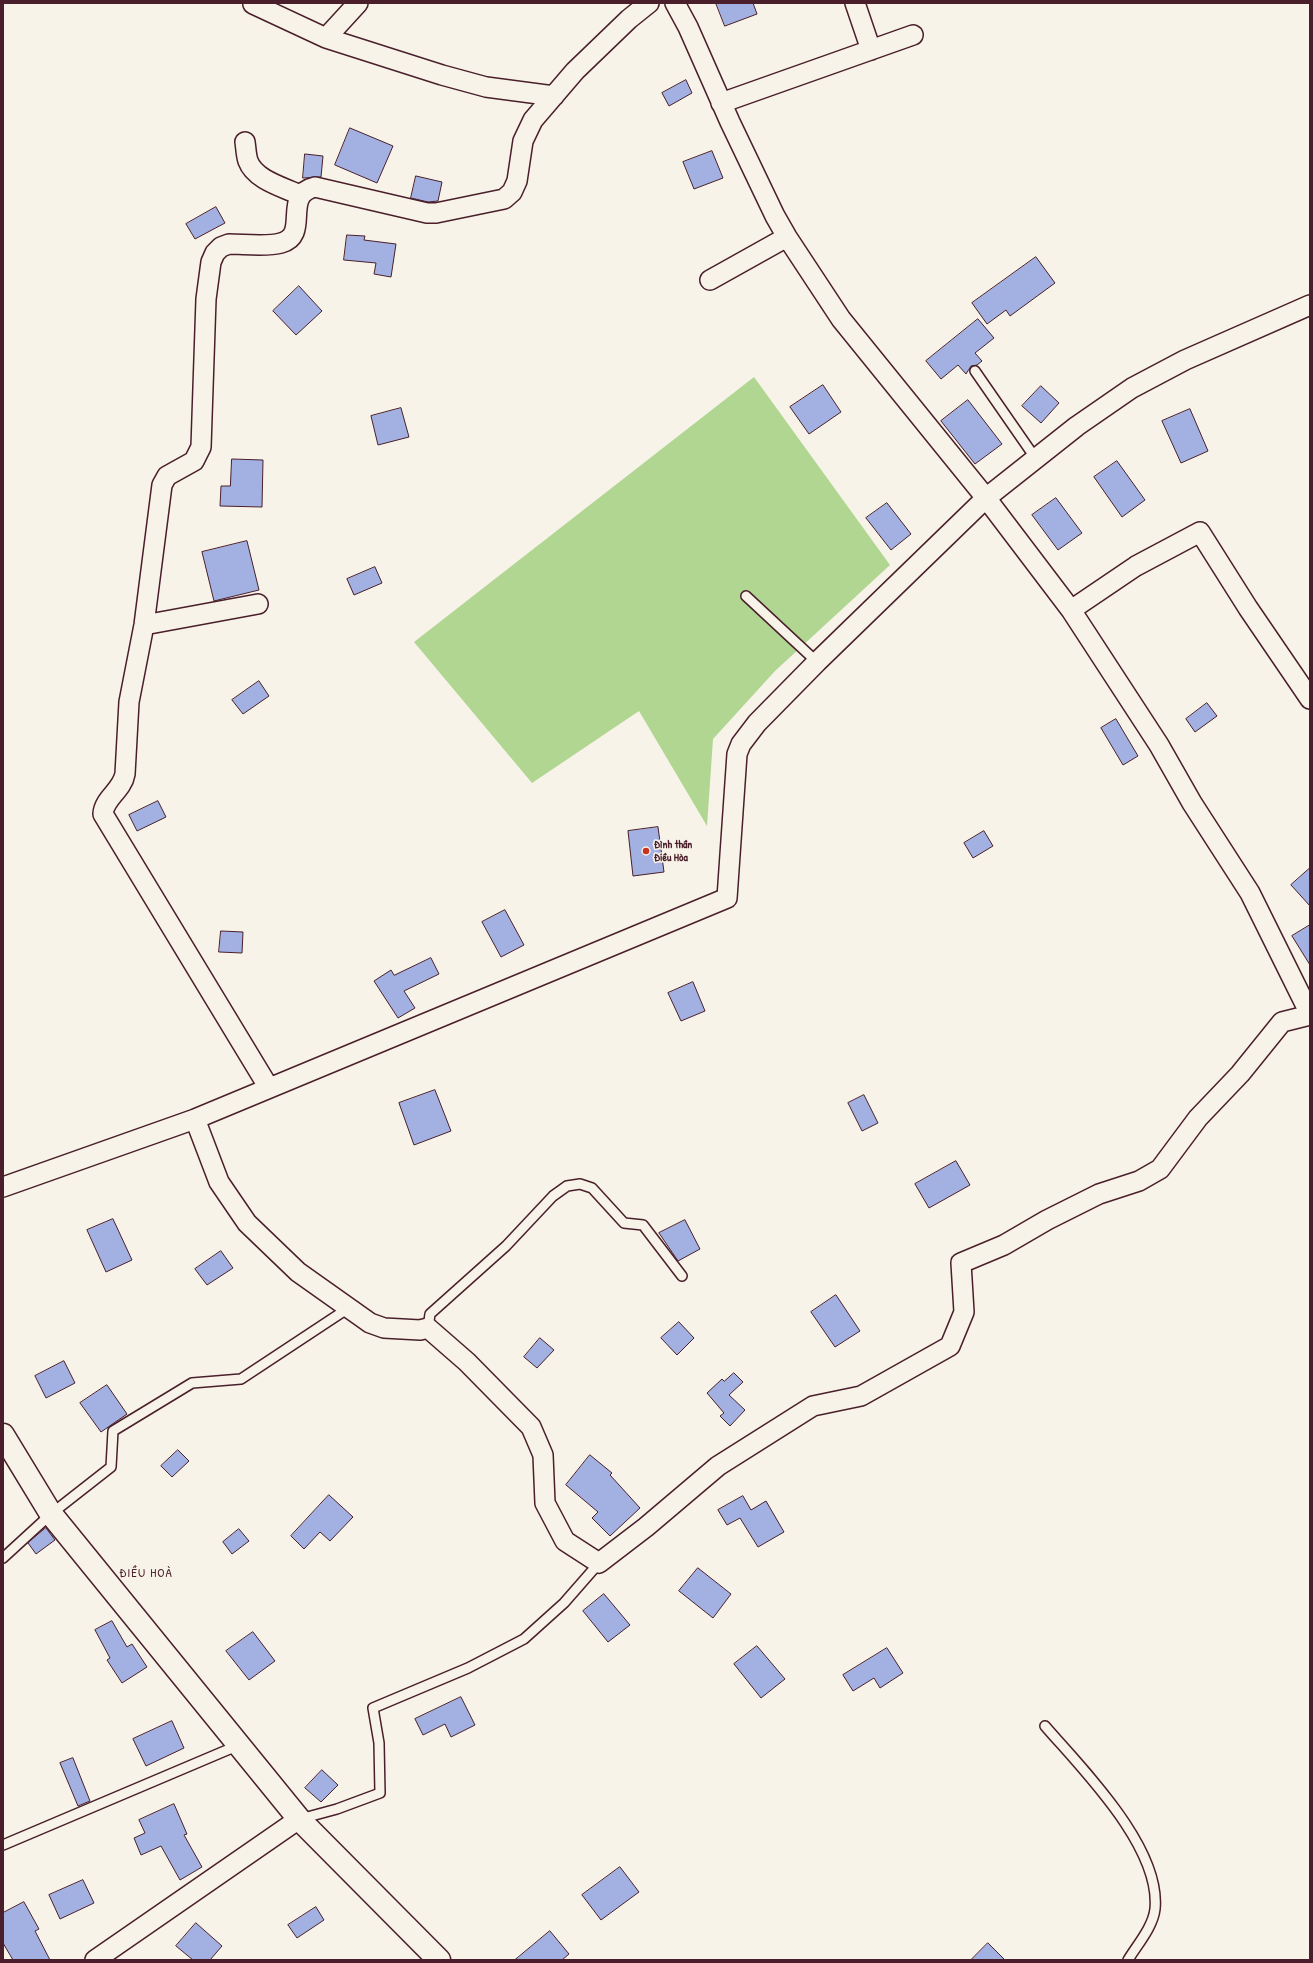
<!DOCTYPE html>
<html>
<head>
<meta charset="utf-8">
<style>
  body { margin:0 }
  #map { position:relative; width:1313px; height:1963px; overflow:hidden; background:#f7f3e8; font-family:"Patrick Hand",sans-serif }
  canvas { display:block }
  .frame { position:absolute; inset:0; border:4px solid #4a1f2b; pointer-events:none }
</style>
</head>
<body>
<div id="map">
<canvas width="1313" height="1963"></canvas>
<div class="frame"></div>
</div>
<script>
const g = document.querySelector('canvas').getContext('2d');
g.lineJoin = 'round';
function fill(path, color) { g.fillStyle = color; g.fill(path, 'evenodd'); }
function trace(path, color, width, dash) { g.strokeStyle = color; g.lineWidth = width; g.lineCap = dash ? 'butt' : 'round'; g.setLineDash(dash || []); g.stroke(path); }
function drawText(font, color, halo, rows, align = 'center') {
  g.font = font + ' "Patrick Hand",sans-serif'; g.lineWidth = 3; g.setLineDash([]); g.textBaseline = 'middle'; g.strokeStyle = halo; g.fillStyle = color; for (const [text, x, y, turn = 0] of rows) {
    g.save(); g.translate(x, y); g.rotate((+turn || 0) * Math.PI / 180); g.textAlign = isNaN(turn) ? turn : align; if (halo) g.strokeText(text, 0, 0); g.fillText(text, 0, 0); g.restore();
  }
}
fill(new Path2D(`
  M 754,377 L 890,565 L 775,671 L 713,739 L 707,826 L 639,711 L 532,783 L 414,642 Z`), '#b0d692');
const building = new Path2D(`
  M 716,3 L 753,3 L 757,14 L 725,26 Z
  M 686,80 L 692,93 L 669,106 L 662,93 Z
  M 350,128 L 393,146 L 377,183 L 335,165 Z
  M 712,151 L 723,178 L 694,189 L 683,162 Z
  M 305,154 L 323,156 L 321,177 L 303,178 Z
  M 416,176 L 442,182 L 438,201 L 428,202 L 411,198 Z
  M 216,207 L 225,223 L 195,239 L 186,224 Z
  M 347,235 L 365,236 L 364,240 L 396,244 L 391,277 L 374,274 L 376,263 L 344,260 Z
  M 1036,257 L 1055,283 L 1010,316 L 1006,310 L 987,324 L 972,303 Z
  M 299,286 L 322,311 L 296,335 L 273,311 Z
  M 978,319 L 994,338 L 975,353 L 982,361 L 977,365 L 971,366 L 966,374 L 958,365 L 941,379 L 926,361 Z
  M 823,385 L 841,412 L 809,434 L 790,407 Z
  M 1041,386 L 1059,403 L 1041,423 L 1022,406 Z
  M 968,400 L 1002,444 L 975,464 L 941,421 Z
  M 401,408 L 409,437 L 378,445 L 371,416 Z
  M 1190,409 L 1208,451 L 1181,463 L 1162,421 Z
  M 232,459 L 263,460 L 262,507 L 220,506 L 221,486 L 230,486 Z
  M 1117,461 L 1145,500 L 1122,517 L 1094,477 Z
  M 1056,498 L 1082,533 L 1058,550 L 1032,515 Z
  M 887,503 L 911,534 L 891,550 L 866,518 Z
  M 247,541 L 259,590 L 214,601 L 202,552 Z
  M 375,567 L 382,583 L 354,595 L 347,579 Z
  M 259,681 L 269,696 L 243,714 L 232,700 Z
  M 1207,703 L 1217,716 L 1195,732 L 1186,719 Z
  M 1116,719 L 1138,756 L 1123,765 L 1101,728 Z
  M 158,801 L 166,817 L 137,831 L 129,815 Z
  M 658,827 L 664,872 L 633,876 L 628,831 Z
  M 984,831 L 993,846 L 973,858 L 964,843 Z
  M 1310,868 L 1310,906 L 1291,885 Z
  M 505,910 L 524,945 L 501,957 L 482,922 Z
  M 1310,925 L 1310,965 L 1292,936 Z
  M 221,931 L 243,932 L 242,953 L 219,952 Z
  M 431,958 L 439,974 L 404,991 L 415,1008 L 398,1018 L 374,981 L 391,970 L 394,975 Z
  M 693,982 L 705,1011 L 681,1021 L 668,993 Z
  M 435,1090 L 451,1131 L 414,1145 L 399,1103 Z
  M 864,1095 L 878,1123 L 862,1131 L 848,1103 Z
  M 956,1161 L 970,1185 L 929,1208 L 915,1184 Z
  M 113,1219 L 132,1260 L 106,1272 L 87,1230 Z
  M 685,1220 L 700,1249 L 678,1261 L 659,1233 Z
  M 221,1251 L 233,1268 L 207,1285 L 195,1269 Z
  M 836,1295 L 860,1331 L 835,1347 L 811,1312 Z
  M 679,1322 L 694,1338 L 677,1355 L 661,1338 Z
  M 540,1338 L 554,1350 L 537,1368 L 524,1357 Z
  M 64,1361 L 75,1383 L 46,1398 L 35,1376 Z
  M 734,1373 L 743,1382 L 729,1395 L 745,1410 L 730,1426 L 720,1416 L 724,1413 L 707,1393 L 722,1379 L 724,1381 Z
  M 107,1385 L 127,1414 L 101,1432 L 80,1403 Z
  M 178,1450 L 189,1461 L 172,1477 L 161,1466 Z
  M 590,1455 L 612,1473 L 610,1475 L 640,1508 L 610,1536 L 592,1518 L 598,1512 L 566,1485 Z
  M 329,1495 L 353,1517 L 330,1541 L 320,1532 L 304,1549 L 291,1536 Z
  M 743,1496 L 751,1510 L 766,1501 L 784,1532 L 758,1547 L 740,1518 L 727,1525 L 718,1510 Z
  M 46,1528 L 55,1540 L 36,1554 L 28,1543 Z
  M 239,1529 L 249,1541 L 232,1554 L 223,1542 Z
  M 698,1568 L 731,1594 L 713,1618 L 679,1591 Z
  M 604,1594 L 630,1625 L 608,1642 L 583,1611 Z
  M 112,1621 L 127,1647 L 132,1644 L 147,1667 L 122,1683 L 107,1660 L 110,1658 L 95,1630 Z
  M 253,1632 L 275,1661 L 249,1680 L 226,1651 Z
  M 757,1646 L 785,1679 L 761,1698 L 734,1664 Z
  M 887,1648 L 903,1673 L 880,1688 L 874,1678 L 853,1691 L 843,1675 Z
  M 461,1697 L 475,1725 L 451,1737 L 445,1724 L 423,1735 L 415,1719 Z
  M 172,1721 L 184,1748 L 146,1766 L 133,1739 Z
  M 73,1758 L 90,1801 L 78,1806 L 60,1763 Z
  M 322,1770 L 338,1785 L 321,1802 L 305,1788 Z
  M 174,1804 L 187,1834 L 184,1835 L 202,1867 L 180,1880 L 161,1846 L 141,1855 L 134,1838 L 145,1833 L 139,1820 Z
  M 620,1867 L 639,1892 L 601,1920 L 582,1895 Z
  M 83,1880 L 94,1903 L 60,1919 L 49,1895 Z
  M 24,1902 L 39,1929 L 35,1931 L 50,1960 L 13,1960 L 3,1943 L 3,1913 Z
  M 316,1907 L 324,1920 L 297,1938 L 288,1925 Z
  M 196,1923 L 222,1946 L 210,1960 L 193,1960 L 176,1946 Z
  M 550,1931 L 569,1954 L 562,1960 L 515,1960 Z
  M 988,1943 L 1005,1960 L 971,1960 Z`);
fill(building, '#a2b1e1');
trace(building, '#4a1f2b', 1);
const lane = new Path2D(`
  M 975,371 L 1036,459
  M 746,596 L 817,662
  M 428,1328 L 430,1314 L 506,1246 L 553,1196 L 567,1186 L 580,1184 L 592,1188 L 624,1223 L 643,1225 L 682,1276
  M 3,1558 L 51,1514 L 111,1467 L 113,1431 L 192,1383 L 241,1379 L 350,1307
  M 1045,1726 C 1083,1770 1161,1847 1155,1909 C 1153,1927 1137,1945 1128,1960
  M 300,1819 L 337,1809 L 380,1793 L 379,1743 L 373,1708 L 468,1668 L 524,1639 L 564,1603 L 599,1563
  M 3,1845 L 239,1745`);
const street = new Path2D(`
  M 675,3 L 688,27 L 730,122 L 775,216 L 787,237 L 841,319 L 986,498 L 1071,610 L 1159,745 L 1192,803 L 1250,893 L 1310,1014
  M 855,3 L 871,50
  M 253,4 L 326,38 L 442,75 L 486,87 L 554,96
  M 326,38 L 358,3
  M 721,103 L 913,35
  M 245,142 C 246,148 246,155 248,161 C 255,180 283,187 300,195
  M 710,280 L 787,237
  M 1071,610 L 1136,566 L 1200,532 L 1248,608 L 1310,699
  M 144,625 L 258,604
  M 269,1088 L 103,814 C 104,798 122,791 125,774 L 129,702 L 144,625 L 162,485 L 167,476 L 194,461 L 201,447 L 206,299 L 211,262 L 215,253 L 221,247 L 229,244 C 244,244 267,247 281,243 C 311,235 281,195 315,187 L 427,213 L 436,213 L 504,199 L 512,192 L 517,181 L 523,141 L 533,120 L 575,71 L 629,19 L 649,3
  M 195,1119 L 219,1182 L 247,1223 L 298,1272 L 370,1323 L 384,1328 L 420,1330 L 428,1328 L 467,1362 L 531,1427 L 543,1455 L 545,1503 L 565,1541 L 599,1563 L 646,1527 L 718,1466 L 813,1406 L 861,1396 L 950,1346 L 964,1312 L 961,1263 L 1004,1245 L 1047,1220 L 1099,1194 L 1139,1181 L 1160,1169 L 1198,1118 L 1240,1074 L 1282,1022 L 1310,1015
  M 3,1187 L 195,1119 L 727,898 L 737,754 L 741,744 L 757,723 L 817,662 L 986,498 L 1077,426 L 1132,388 L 1185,360 L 1310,305
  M 95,1960 L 299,1819`);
const secondary = new Path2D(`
  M 3,1435 L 51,1514 L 299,1819 L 439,1960`);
trace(lane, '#4a1f2b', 12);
trace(street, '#4a1f2b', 22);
trace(secondary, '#4a1f2b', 25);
trace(lane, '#f7f3e8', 9);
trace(street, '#f7f3e8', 19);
trace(secondary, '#f7f3e8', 22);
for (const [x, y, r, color] of [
  [646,851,4,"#c8321e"]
]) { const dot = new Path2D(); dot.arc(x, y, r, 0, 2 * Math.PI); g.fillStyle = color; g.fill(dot); trace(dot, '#f7f3e8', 1.5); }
drawText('bold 11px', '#4a1f2b', '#f7f3e8', [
  ["Đình thần",654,845],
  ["Điều Hòa",654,858]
], 'left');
g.letterSpacing = '1px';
drawText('13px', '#4a1f2b', '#f7f3e8', [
  ["ĐIỀU HOÀ",146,1574]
]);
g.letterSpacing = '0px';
</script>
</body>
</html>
